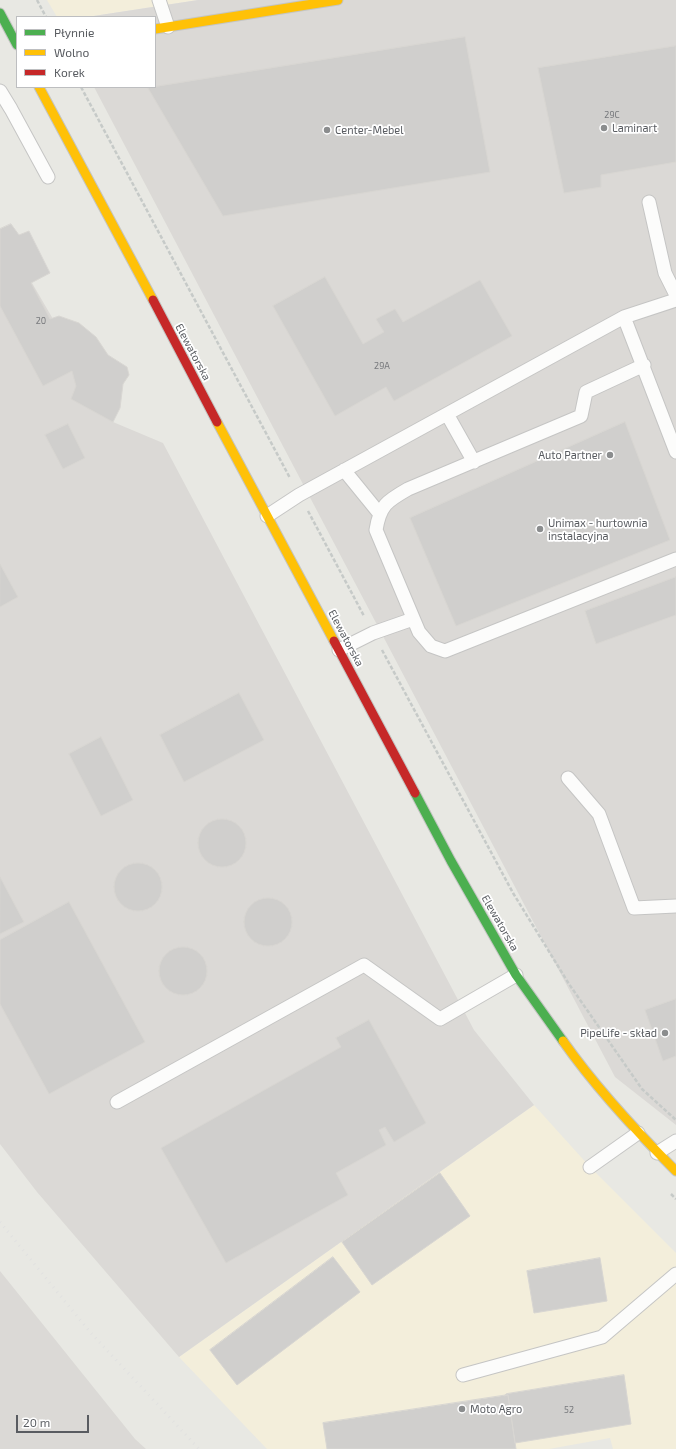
<!DOCTYPE html>
<html>
<head>
<meta charset="utf-8">
<style>
  body { margin:0 }
  #map { position:relative; width:676px; height:1449px; overflow:hidden; background:#e8e8e3; font-family:"Exo 2",sans-serif }
  canvas { display:block }
  .legend { position:absolute; left:16px; top:16px; width:140px; height:72px; box-sizing:border-box; background:#fff; border:1px solid #bdbec0; margin:0; padding:5px 7px; list-style:none; font-size:12px; color:#595c61 }
  .legend li { display:flex; align-items:center; gap:8px; height:20px }
  .legend b { width:20px; border:1px solid #bdbec0 }
  .scale { position:absolute; left:16px; top:1415px; width:73px; height:18px; box-sizing:border-box; border:2px solid #595c61; border-top:0; padding-left:5px; font-size:12px; line-height:14px; white-space:nowrap; color:#595c61; -webkit-text-stroke:3px #fff; paint-order:stroke }
</style>
</head>
<body>
<div id="map">
<canvas width="676" height="1449"></canvas>
<ul class="legend">
<li><b style="height:5px;background:#4caf50"></b>Płynnie</li>
<li><b style="height:5px;background:#ffc107"></b>Wolno</li>
<li><b style="height:5px;background:#c62828"></b>Korek</li>
</ul>
<div class="scale">20 m</div>
</div>
<script>
const g = document.querySelector('canvas').getContext('2d');
g.lineJoin = 'round';
function fill(path, color) { g.fillStyle = color; g.fill(path, 'evenodd'); }
function trace(path, color, width, dash) { g.strokeStyle = color; g.lineWidth = width; g.lineCap = dash ? 'butt' : 'round'; g.setLineDash(dash || []); g.stroke(path); }
function drawText(font, color, halo, rows, align = 'center') {
  g.font = font + ' "Exo 2",sans-serif'; g.lineWidth = 3.5; g.setLineDash([]); g.textBaseline = 'middle'; g.strokeStyle = halo; g.fillStyle = color; for (const [text, x, y, turn = 0] of rows) {
    g.save(); g.translate(x, y); g.rotate((+turn || 0) * Math.PI / 180); g.textAlign = isNaN(turn) ? turn : align; if (halo) g.strokeText(text, 0, 0); g.fillText(text, 0, 0); g.restore();
  }
}
fill(new Path2D(`
  M 47,0 L 198,0 L 87,17 L 57,17 Z
  M 534,1105 L 590,1167 L 676,1253 L 676,1449 L 613,1449 L 610,1438 L 549,1449 L 267,1449 L 179,1357 Z`), '#f3eedb');
fill(new Path2D(`
  M 198,0 L 676,0 L 676,1125 L 615,1077 L 94,87 L 155,87 L 155,17 L 87,17 Z
  M 0,228 L 113,422 L 163,443 L 474,1030 L 534,1105 L 179,1357 L 37,1192 L 0,1144 Z
  M 0,1271 L 135,1439 L 146,1449 L 0,1449 Z`), '#dbd9d6');
const building = new Path2D(`
  M 465,37 L 490,172 L 223,216 L 148,88 Z
  M 676,46 L 676,162 L 601,175 L 601,187 L 564,193 L 538,68 Z
  M 11,224 L 19,235 L 29,231 L 50,273 L 31,283 L 50,319 L 59,316 L 79,323 L 96,337 L 108,355 L 127,367 L 129,375 L 123,384 L 120,408 L 113,422 L 71,399 L 76,386 L 72,371 L 43,386 L 0,306 L 0,229 Z
  M 325,277 L 363,344 L 384,332 L 376,319 L 395,309 L 403,322 L 480,280 L 512,336 L 394,401 L 386,387 L 335,416 L 273,306 Z
  M 625,422 L 670,540 L 456,626 L 410,518 Z
  M 68,424 L 85,458 L 63,469 L 45,435 Z
  M 0,564 L 18,597 L 0,607 Z
  M 676,577 L 676,615 L 596,644 L 585,611 Z
  M 239,693 L 264,740 L 184,782 L 160,735 Z
  M 101,737 L 133,800 L 101,816 L 69,754 Z
  M198 843a24 24 0 1 1 48 0a24 24 0 1 1-48 0Z
  M114 887a24 24 0 1 1 48 0a24 24 0 1 1-48 0Z
  M 0,877 L 24,922 L 0,934 Z
  M244 922a24 24 0 1 1 48 0a24 24 0 1 1-48 0Z
  M 69,902 L 145,1042 L 49,1094 L 0,1004 L 0,940 Z
  M159 971a24 24 0 1 1 48 0a24 24 0 1 1-48 0Z
  M 676,999 L 676,1056 L 663,1061 L 645,1010 Z
  M 369,1020 L 426,1123 L 394,1142 L 385,1127 L 379,1130 L 386,1145 L 336,1173 L 348,1195 L 226,1263 L 161,1148 L 341,1047 L 336,1038 Z
  M 440,1173 L 470,1216 L 372,1285 L 342,1242 Z
  M 333,1257 L 360,1292 L 237,1385 L 210,1350 Z
  M 600,1258 L 607,1301 L 534,1313 L 527,1271 Z
  M 624,1375 L 631,1424 L 515,1443 L 508,1395 L 504,1396 L 506,1394 Z
  M 508,1395 L 516,1449 L 327,1449 L 323,1423 Z`);
fill(building, '#d0cfcd');
trace(building, '#d8d6d2', 1);
const lane = new Path2D(`
  M 159,0 L 168,27
  M 0,91 L 11,109 L 48,177
  M 649,202 L 665,273 L 676,295
  M 624,317 L 676,452
  M 644,365 L 586,392 L 581,416 L 408,489 C 387,501 380,505 376,530 L 419,632 L 431,646 L 445,651 L 676,559
  M 447,414 L 474,462
  M 344,470 L 379,513
  M 267,516 L 299,495 L 624,317 L 676,300
  M 339,650 L 373,633 L 413,619
  M 568,778 L 599,814 L 634,908 L 676,906
  M 117,1102 L 364,965 L 440,1019 L 516,975
  M 657,1153 L 676,1141
  M 590,1167 L 638,1133
  M 463,1375 L 602,1337 L 676,1274`);
const fast = new Path2D(`
  M 0,13 L 17,45
  M 415,793 L 451,861 L 516,975 L 563,1041`);
const slow = new Path2D(`
  M 155,29 L 338,0
  M 39,87 L 153,300
  M 217,422 L 334,641
  M 563,1041 C 596,1088 635,1130 676,1171`);
const jam = new Path2D(`
  M 153,300 L 217,422
  M 334,641 L 415,793`);
trace(lane, '#c5c5c4', 15);
trace(fast, '#c4c5c3', 11);
trace(slow, '#c4c5c3', 11);
trace(jam, '#c4c5c3', 11);
trace(new Path2D(`
  M 37,0 L 46,17
  M 81,87 L 290,478
  M 308,511 L 364,616
  M 382,650 L 513,893 L 569,984 L 642,1089 L 676,1120
  M 671,1194 L 676,1199`), '#c6cac8', 2.5, [4, 2]);
trace(lane, '#fcfcfb', 13);
trace(fast, '#4caf50', 9);
trace(slow, '#ffc107', 9);
trace(jam, '#c62828', 9);
trace(new Path2D(`
  M 0,1222 L 90,1332 L 199,1449`), '#e1e1e0', 3, [1, 5]);
for (const [x, y, r, color] of [
  [604,128,4,"#8b8d8e"],
  [327,130,4,"#8b8d8e"],
  [610,455,4,"#8b8d8e"],
  [540,529,4,"#8b8d8e"],
  [665,1033,4,"#8b8d8e"],
  [462,1409,4,"#8b8d8e"]
]) { const dot = new Path2D(); dot.arc(x, y, r, 0, 2 * Math.PI); g.fillStyle = color; g.fill(dot); trace(dot, '#fff', 1.5); }
drawText('9px', '#787a7d', null, [
  ["29C",612,115],
  ["20",41,321],
  ["29A",382,366],
  ["52",569,1410]
]);
drawText('11px', '#595c61', '#fff', [
  ["Laminart",612,128],
  ["Center-Mebel",335,130],
  ["Auto Partner",602,455,"right"],
  ["Unimax - hurtownia",548,523],
  ["instalacyjna",548,536],
  ["PipeLife - skład",657,1033,"right"],
  ["Moto Agro",470,1409]
], 'left');
drawText('11px', '#595c61', '#fff', [
  ["Elewatorska",193,352,62],
  ["Elewatorska",346,638,62],
  ["Elewatorska",500,923,60]
]);
</script>
</body>
</html>
